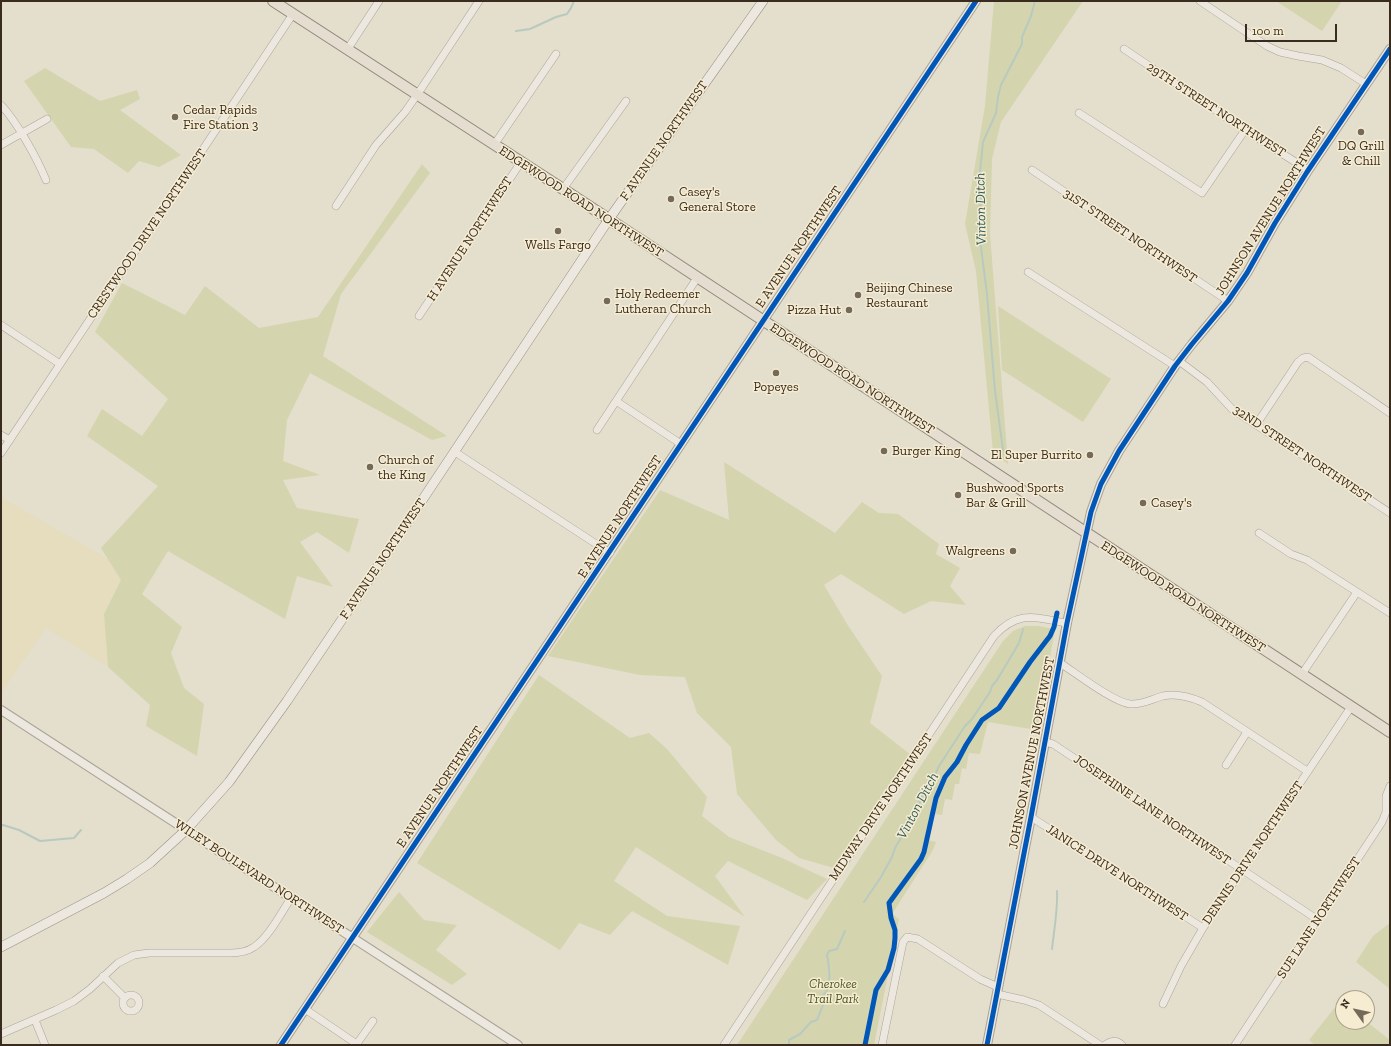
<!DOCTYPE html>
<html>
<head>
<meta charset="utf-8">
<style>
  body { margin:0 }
  #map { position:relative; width:1391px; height:1046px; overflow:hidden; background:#e4decc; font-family:"Zilla Slab",serif }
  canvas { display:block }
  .frame { position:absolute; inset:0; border:2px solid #392b1d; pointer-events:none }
  .north { position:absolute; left:1335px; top:990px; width:40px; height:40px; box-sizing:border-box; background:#f6ecd2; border:1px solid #aa9f8a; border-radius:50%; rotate:303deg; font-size:11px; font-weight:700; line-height:16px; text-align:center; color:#392b1d }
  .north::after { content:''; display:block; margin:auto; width:14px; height:18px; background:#756a5a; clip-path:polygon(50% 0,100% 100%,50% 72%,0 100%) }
  .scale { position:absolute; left:1245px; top:24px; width:92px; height:18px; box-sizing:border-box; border:2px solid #392b1d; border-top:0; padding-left:5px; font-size:12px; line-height:14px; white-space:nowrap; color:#392b1d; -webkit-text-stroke:3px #f6ecd2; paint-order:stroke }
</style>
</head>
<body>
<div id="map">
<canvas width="1391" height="1046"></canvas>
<div class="frame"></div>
<div class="north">N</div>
<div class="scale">100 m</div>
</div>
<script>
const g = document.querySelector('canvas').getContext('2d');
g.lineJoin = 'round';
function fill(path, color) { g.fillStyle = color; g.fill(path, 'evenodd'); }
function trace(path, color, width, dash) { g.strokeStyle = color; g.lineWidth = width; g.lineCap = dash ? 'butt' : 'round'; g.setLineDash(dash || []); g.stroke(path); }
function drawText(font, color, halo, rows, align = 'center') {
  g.font = font + ' "Zilla Slab",serif'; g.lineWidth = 3; g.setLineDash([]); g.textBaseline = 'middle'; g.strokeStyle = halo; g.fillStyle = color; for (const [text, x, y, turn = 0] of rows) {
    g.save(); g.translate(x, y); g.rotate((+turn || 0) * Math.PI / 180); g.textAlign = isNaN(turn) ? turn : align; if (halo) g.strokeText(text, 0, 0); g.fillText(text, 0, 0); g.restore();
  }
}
fill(new Path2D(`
  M 1,497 L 108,559 L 121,580 L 104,614 L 108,667 L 46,628 L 1,693 Z`), '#e5ddbd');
fill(new Path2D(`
  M 994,1 L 1083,1 L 1001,122 L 992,159 L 990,234 L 1008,464 L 993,452 L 976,271 L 965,224 L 985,106 Z
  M 1276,1 L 1342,1 L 1322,31 Z
  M 45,68 L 100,101 L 137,90 L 140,99 L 120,110 L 181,155 L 159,167 L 139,161 L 128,173 L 94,149 L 71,147 L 24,81 Z
  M 422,164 L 430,173 L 341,294 L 323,356 L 447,436 L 432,440 L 310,373 L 287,420 L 283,461 L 320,475 L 283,480 L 297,508 L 359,519 L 349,553 L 317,532 L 300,542 L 333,587 L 297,576 L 285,619 L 168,551 L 142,594 L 182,627 L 171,653 L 184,688 L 204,704 L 197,756 L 146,726 L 150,705 L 108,667 L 104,614 L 121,580 L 101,548 L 158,486 L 87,436 L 102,409 L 142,436 L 168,399 L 95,332 L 122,283 L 185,315 L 205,286 L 259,328 L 318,317 Z
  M 998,306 L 1111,379 L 1083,422 L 1002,370 Z
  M 724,462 L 835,533 L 862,502 L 879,513 L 898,514 L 939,544 L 936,554 L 960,568 L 950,586 L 966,605 L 931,601 L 904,614 L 841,574 L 824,585 L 847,624 L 882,676 L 870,723 L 911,755 L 834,868 L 799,858 L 776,840 L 737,794 L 731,747 L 697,713 L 685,677 L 640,675 L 548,656 L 660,490 L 729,520 Z
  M 1025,626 L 1038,626 L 1055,629 L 1037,730 L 988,722 L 980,754 L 969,753 L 966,769 L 962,768 L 959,784 L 955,784 L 952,800 L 945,799 L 942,815 L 934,814 L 928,840 L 936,842 L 933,850 L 892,914 L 899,919 L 874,1045 L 737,1045 L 1003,641 L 1013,631 Z
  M 539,675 L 630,738 L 649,733 L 667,749 L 707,797 L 702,816 L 729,837 L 782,858 L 827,879 L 807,900 L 728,861 L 715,876 L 745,917 L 636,847 L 614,881 L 667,916 L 740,926 L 728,965 L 632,911 L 610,935 L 579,923 L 560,950 L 417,863 Z
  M 399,892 L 424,920 L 457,925 L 436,950 L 467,974 L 452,985 L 367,932 Z
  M 1390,923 L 1390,989 L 1356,962 L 1373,936 Z
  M 1340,1001 L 1343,1003 L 1343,1022 L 1367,1022 L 1390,1040 L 1390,1045 L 1315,1045 L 1309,1040 Z`), '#d4d5ae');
trace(new Path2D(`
  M 516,31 L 530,29 L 556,17 L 567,14 L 571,8 L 574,1
  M 1003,450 L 995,391 L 987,294 L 978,224 L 981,201 L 980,172 L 983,142 L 996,113 L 998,97 L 1001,85 L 1022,44 L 1022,37 L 1031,16 L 1035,1
  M 1,826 L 3,825 L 19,830 L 40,841 L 74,838 L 81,830
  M 864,902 L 881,877 L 892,857 L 895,848 L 908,826 L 930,781 L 935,775 L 939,766 L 965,726 L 972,719 L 990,692 L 992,686 L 997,680 L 1019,643 L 1023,629
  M 1052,949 C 1054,930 1058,909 1057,891
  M 789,1045 L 789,1040 L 800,1034 L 811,1022 L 817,1020 L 823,1005 L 821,998 C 823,995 826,993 827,990 C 831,981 829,965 827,955 L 829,951 L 837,949 L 845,931`), '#b8cabf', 2);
const minor = new Path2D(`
  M 1200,1 L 1267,46 L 1280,52 L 1298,56 L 1322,60 L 1341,68 L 1366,84
  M 1124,49 L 1245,130 L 1308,170
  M 347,50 L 379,1
  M 1,105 C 17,122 37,158 46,180
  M 1079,113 L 1202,193 L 1245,130
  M 1,145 L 47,119
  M 494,145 L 556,54
  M 1032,170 L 1228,301
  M 563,189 L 626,101
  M 336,206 L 376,145 L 405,112 L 417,95 L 479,1
  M 1028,272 L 1175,366
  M 419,316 L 521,162
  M 1,325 L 60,364
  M 1179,361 L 1207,382 L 1232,409 L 1390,513
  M 616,401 L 681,444
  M 1256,425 L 1298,362 L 1303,358 L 1308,357 L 1390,413
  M 597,430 L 697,278
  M 1,435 L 10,440
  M 455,452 L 610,553
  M 1,453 L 293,14
  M 1259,533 L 1291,554 L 1307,560 L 1390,613
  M 1060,663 C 1076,673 1113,702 1130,704 C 1142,705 1152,699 1163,696 C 1176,693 1190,697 1202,702 L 1307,771
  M 1302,674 L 1357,592
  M 1045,742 L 1053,744 L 1318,920
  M 1226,765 L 1247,732
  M 1031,817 L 1203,928
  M 103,976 L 125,998
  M 997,994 L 1024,1000 L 1039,1005 L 1100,1045
  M123 1003a8 8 0 1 1 16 0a8 8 0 1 1-16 0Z
  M 1163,1004 L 1181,966 L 1203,928 L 1351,707
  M 305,1009 L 358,1045
  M 35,1020 L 45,1045
  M 1,1034 L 56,1010 L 74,1001 L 90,989 L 118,963 L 134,955 L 149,953 L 230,953 C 239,953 247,952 254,947 C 269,937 281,913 291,898
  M 356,1045 L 373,1021
  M 724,1045 L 994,636 C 1019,609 1036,618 1067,623
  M 882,1045 L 903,942 L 907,937 L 918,939 L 980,979 L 998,987
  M 1105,1045 C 1111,1041 1116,1039 1122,1045
  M 1235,1045 L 1382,822 L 1386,812 L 1386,796 L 1390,786`);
const tertiary = new Path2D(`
  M 1,710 L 518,1045
  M 281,1045 L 976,1
  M 987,1045 L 1031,817 L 1067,623 L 1091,512 L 1101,484 L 1119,451 L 1175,366 L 1192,344 L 1228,301 L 1247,273 L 1275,223 L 1307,172 L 1390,49`);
const secondary = new Path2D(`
  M 1,947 L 104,893 L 127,879 L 150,863 L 186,830 L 229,782 L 287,701 L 407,523 L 609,219 L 763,1`);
const primary = new Path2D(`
  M 273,1 L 563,189 L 1390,732`);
trace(minor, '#aaa396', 8);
trace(tertiary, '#aaa396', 10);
trace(secondary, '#999286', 10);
trace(primary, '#8f887c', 12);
trace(minor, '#ece8df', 7);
trace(tertiary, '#ece8df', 8);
trace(secondary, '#ece8df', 9);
trace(primary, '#e5ded0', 10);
trace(new Path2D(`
  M 281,1045 L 976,1
  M 865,1045 L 876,990 L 888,970 L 894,948 L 895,938 L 895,930 L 891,918 L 889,903 L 921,859 L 924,852 L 936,798 L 945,777 L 957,762 L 966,745 L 982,720 L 999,708 L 1030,662 L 1050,636 L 1054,627 L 1057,613
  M 987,1045 L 1031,817 L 1067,623 L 1091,512 L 1101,484 L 1119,451 L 1175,366 L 1192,344 L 1228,301 L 1247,273 L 1275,223 L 1307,172 L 1390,49`), '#0057b8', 5);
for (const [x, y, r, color] of [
  [175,117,4,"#756a5a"],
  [1361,132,4,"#756a5a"],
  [671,199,4,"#756a5a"],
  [558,231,4,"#756a5a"],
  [858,295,4,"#756a5a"],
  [607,301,4,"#756a5a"],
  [849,310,4,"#756a5a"],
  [776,373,4,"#756a5a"],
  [884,451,4,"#756a5a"],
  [1090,455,4,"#756a5a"],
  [370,467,4,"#756a5a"],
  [958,495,4,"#756a5a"],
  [1143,503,4,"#756a5a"],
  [1013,551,4,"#756a5a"]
]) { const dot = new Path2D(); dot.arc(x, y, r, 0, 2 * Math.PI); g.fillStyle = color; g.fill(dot); trace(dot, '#f6ecd2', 1.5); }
drawText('13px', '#392b1d', '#f6ecd2', [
  ["Cedar Rapids",183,110],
  ["Fire Station 3",183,125],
  ["DQ Grill",1361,146,"center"],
  ["& Chill",1361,161,"center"],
  ["Casey's",679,192],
  ["General Store",679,207],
  ["Wells Fargo",558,245,"center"],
  ["Beijing Chinese",866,288],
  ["Restaurant",866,303],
  ["Holy Redeemer",615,294],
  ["Lutheran Church",615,309],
  ["Pizza Hut",841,310,"right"],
  ["Popeyes",776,387,"center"],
  ["Burger King",892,451],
  ["El Super Burrito",1082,455,"right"],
  ["Church of",378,460],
  ["the King",378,475],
  ["Bushwood Sports",966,488],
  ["Bar & Grill",966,503],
  ["Casey's",1151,503],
  ["Walgreens",1005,551,"right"]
], 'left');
drawText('13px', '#392b1d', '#f6ecd2', [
  ["29TH STREET NORTHWEST",1216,110,33],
  ["F AVENUE NORTHWEST",664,141,-55],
  ["EDGEWOOD ROAD NORTHWEST",581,202,33],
  ["JOHNSON AVENUE NORTHWEST",1271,211,-58],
  ["CRESTWOOD DRIVE NORTHWEST",147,234,-56],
  ["31ST STREET NORTHWEST",1130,236,34],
  ["H AVENUE NORTHWEST",470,239,-57],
  ["E AVENUE NORTHWEST",799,247,-56],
  ["EDGEWOOD ROAD NORTHWEST",852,379,33],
  ["32ND STREET NORTHWEST",1302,454,34],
  ["E AVENUE NORTHWEST",620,517,-57],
  ["F AVENUE NORTHWEST",383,559,-56],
  ["EDGEWOOD ROAD NORTHWEST",1183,597,33],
  ["JOHNSON AVENUE NORTHWEST",1032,753,-79],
  ["E AVENUE NORTHWEST",440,787,-56],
  ["MIDWAY DRIVE NORTHWEST",881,807,-56],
  ["JOSEPHINE LANE NORTHWEST",1152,810,34],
  ["DENNIS DRIVE NORTHWEST",1253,853,-56],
  ["JANICE DRIVE NORTHWEST",1117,873,33],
  ["WILEY BOULEVARD NORTHWEST",259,877,33],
  ["SUE LANE NORTHWEST",1319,918,-57]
]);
drawText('italic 13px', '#4a5623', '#f6ecd2', [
  ["Cherokee",833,984],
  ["Trail Park",833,999]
]);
drawText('italic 14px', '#2c5a57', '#f6ecd2', [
  ["Vinton Ditch",981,209,-91],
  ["Vinton Ditch",918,806,-62]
]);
</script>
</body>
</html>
